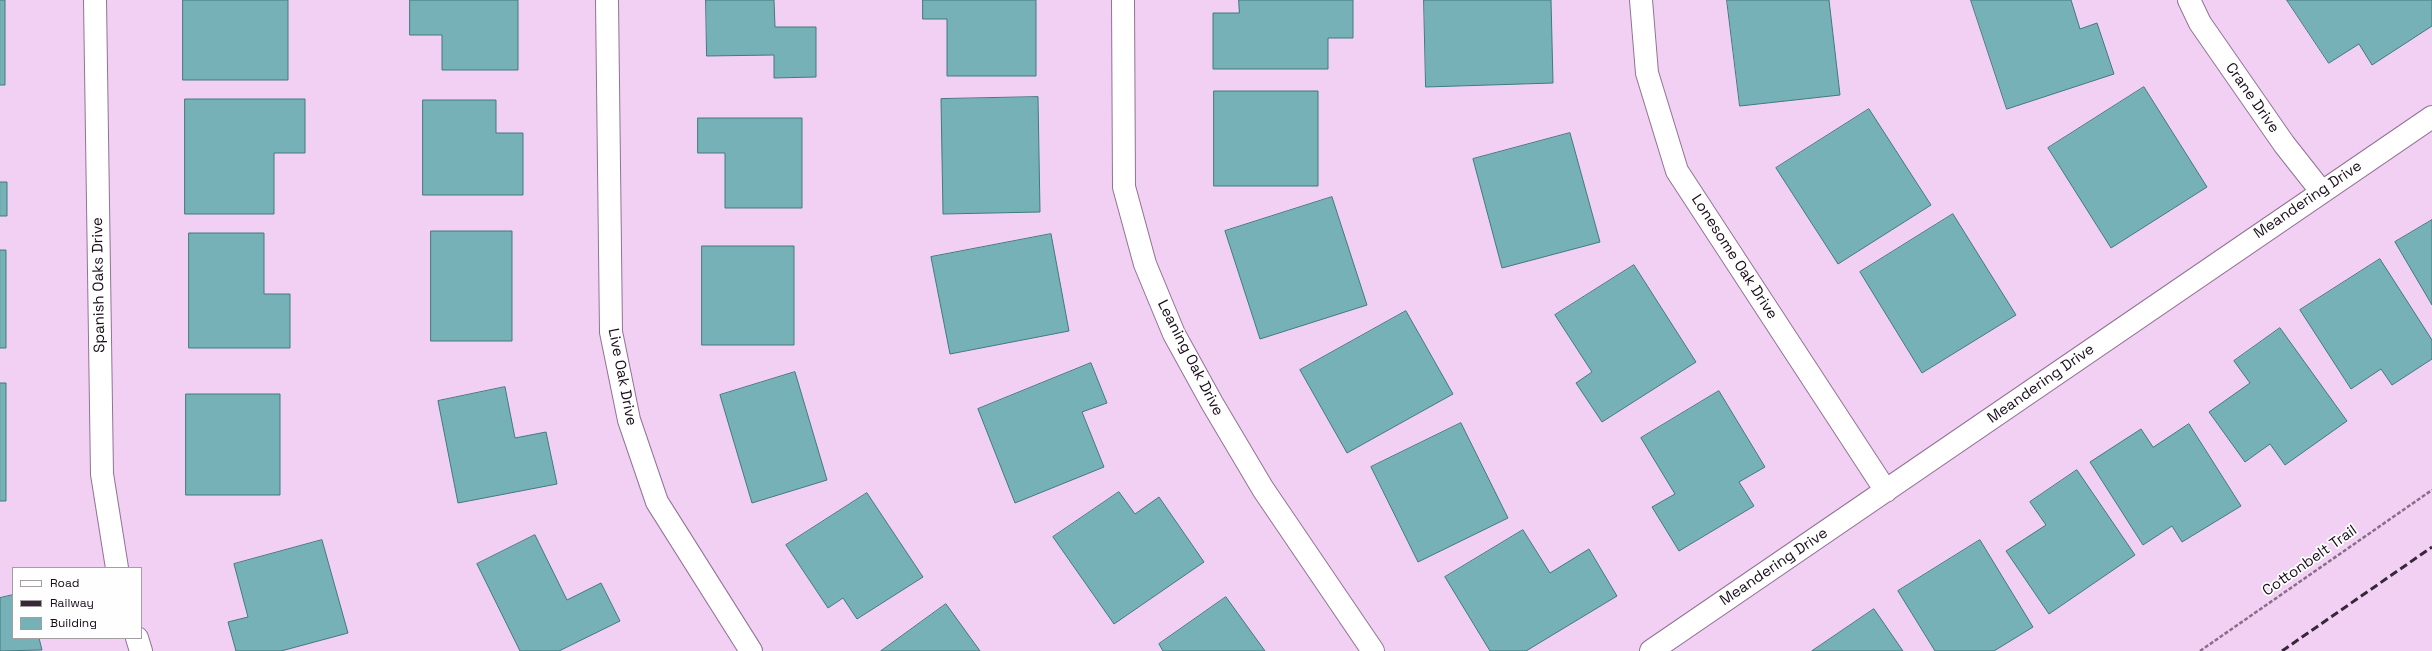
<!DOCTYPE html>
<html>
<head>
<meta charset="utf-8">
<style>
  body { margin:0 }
  #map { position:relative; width:2432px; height:651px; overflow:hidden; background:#f2d0f4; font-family:"Space Grotesk",sans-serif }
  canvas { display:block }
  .legend { position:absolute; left:12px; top:567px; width:130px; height:72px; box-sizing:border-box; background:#fefefe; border:1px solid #a29ea2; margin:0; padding:5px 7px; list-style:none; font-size:12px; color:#180d19 }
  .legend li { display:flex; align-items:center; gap:8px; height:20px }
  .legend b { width:20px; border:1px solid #a29ea2 }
</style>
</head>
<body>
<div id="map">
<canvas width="2432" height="651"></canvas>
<ul class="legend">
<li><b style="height:5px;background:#fff"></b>Road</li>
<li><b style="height:5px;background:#362837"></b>Railway</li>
<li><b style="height:11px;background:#76b1b7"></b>Building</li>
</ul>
</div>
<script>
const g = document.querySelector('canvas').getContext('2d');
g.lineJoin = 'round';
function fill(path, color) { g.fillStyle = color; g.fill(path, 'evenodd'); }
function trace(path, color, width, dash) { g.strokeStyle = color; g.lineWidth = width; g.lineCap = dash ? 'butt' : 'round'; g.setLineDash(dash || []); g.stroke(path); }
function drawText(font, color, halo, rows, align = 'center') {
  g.font = font + ' "Space Grotesk",sans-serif'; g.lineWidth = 3.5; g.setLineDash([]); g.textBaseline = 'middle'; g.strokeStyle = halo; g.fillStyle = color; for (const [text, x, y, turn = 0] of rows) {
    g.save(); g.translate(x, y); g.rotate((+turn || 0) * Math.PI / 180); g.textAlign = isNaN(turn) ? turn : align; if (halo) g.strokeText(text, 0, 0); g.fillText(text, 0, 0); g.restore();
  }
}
const building = new Path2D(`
  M 0,0 L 5,0 L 5,85 L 0,85 Z
  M 183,0 L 288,0 L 288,80 L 183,80 Z
  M 410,0 L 518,0 L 518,70 L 442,70 L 442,35 L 410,35 Z
  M 706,0 L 774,0 L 775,27 L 816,27 L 816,77 L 774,78 L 774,55 L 707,56 Z
  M 923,0 L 1036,0 L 1036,76 L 947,76 L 947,19 L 923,19 Z
  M 1239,0 L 1353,0 L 1353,38 L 1328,38 L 1328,69 L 1213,69 L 1213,13 L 1239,13 Z
  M 1424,0 L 1551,0 L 1553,83 L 1426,87 Z
  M 1727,0 L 1829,0 L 1840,95 L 1740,106 Z
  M 1971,0 L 2071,0 L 2080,29 L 2097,23 L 2114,74 L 2007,109 Z
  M 2287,0 L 2432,0 L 2432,26 L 2372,65 L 2359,44 L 2329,63 Z
  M 2144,87 L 2207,187 L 2111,248 L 2048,148 Z
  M 1214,91 L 1318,91 L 1318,186 L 1214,186 Z
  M 1038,97 L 1040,212 L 943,214 L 941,99 Z
  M 185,99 L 305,99 L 305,153 L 274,153 L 274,214 L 185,214 Z
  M 423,100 L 496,100 L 496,133 L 523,133 L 523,195 L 423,195 Z
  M 1869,109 L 1931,205 L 1838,264 L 1776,168 Z
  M 698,118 L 802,118 L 802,208 L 725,208 L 725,153 L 698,153 Z
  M 1570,133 L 1600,242 L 1502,268 L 1473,159 Z
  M 0,182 L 7,182 L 7,216 L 0,216 Z
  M 1332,197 L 1367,305 L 1260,339 L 1225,231 Z
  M 1953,214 L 2016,315 L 1922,373 L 1860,272 Z
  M 2432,220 L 2432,305 L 2395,242 Z
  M 431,231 L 512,231 L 512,341 L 431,341 Z
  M 189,233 L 264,233 L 264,294 L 290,294 L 290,348 L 189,348 Z
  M 1051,234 L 1069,331 L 950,354 L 931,257 Z
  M 702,246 L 794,246 L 794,345 L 702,345 Z
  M 0,250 L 6,250 L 6,348 L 0,348 Z
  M 2380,259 L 2432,340 L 2432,359 L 2392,385 L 2381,369 L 2351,389 L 2300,310 Z
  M 1634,265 L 1696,362 L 1602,422 L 1576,383 L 1592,372 L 1555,315 Z
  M 1406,311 L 1453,394 L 1347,453 L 1300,370 Z
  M 2280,328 L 2347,421 L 2285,465 L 2270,444 L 2245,462 L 2209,412 L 2250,383 L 2234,361 Z
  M 1091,363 L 1107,403 L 1082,412 L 1104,467 L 1015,503 L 978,409 Z
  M 795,372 L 827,480 L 752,503 L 720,395 Z
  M 0,383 L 6,383 L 6,501 L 0,501 Z
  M 505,387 L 515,438 L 546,432 L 557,484 L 458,503 L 438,401 Z
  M 1719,391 L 1765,467 L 1739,482 L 1754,506 L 1679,551 L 1652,507 L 1675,494 L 1641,438 Z
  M 186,394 L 280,394 L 280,495 L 186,495 Z
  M 1461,423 L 1508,518 L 1418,562 L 1371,467 Z
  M 2189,424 L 2241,506 L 2182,542 L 2172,526 L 2143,545 L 2090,462 L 2141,429 L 2153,447 Z
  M 2077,470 L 2135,555 L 2049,614 L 2006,551 L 2046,525 L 2030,502 Z
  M 1119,492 L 1135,514 L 1159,497 L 1204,562 L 1114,624 L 1053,537 Z
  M 867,493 L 923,577 L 857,619 L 843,598 L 828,608 L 786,545 Z
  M 1523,530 L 1550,573 L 1589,549 L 1617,596 L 1526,651 L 1490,651 L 1445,577 Z
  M 535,535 L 567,600 L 601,583 L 620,621 L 559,651 L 520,651 L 477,564 Z
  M 322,540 L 348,633 L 281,651 L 236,651 L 228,622 L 248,617 L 234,564 Z
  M 1980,540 L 2033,627 L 1994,651 L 1935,651 L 1898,591 Z
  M 13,595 L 13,638 L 39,638 L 42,650 L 0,651 L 0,598 Z
  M 1226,597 L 1265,651 L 1163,651 L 1159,644 Z
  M 946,604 L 980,651 L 881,651 Z
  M 1874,609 L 1903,651 L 1812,651 Z`);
fill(building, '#76b1b7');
trace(building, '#407a7f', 1);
const street = new Path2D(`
  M 95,0 L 102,474 L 117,568
  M 607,0 L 611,332 L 629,420 L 657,502 L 751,651
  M 1123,0 L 1124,187 L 1145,264 L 1174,334 L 1212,403 L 1263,489 L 1373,651
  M 1641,0 L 1647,73 L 1677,171 L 1886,491
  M 2189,0 L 2200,23 L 2284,144 L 2321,191
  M 137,638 L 141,651
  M 1651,651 L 2432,117`);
trace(street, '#917394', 24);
trace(new Path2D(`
  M 2200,651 L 2432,490`), '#866f87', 2.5, [4, 2]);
trace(street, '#fff', 22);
trace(new Path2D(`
  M 2282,651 L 2432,547`), '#362837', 3, [8, 4]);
drawText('15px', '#180d19', '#fefefe', [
  ["Crane Drive",2252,98,55],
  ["Meandering Drive",2308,200,-34],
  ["Lonesome Oak Drive",1734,257,57],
  ["Spanish Oaks Drive",99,285,-91],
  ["Leaning Oak Drive",1190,358,63],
  ["Live Oak Drive",622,377,79],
  ["Meandering Drive",2041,384,-35],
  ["Cottonbelt Trail",2310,561,-35],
  ["Meandering Drive",1774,567,-34]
]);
</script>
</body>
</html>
